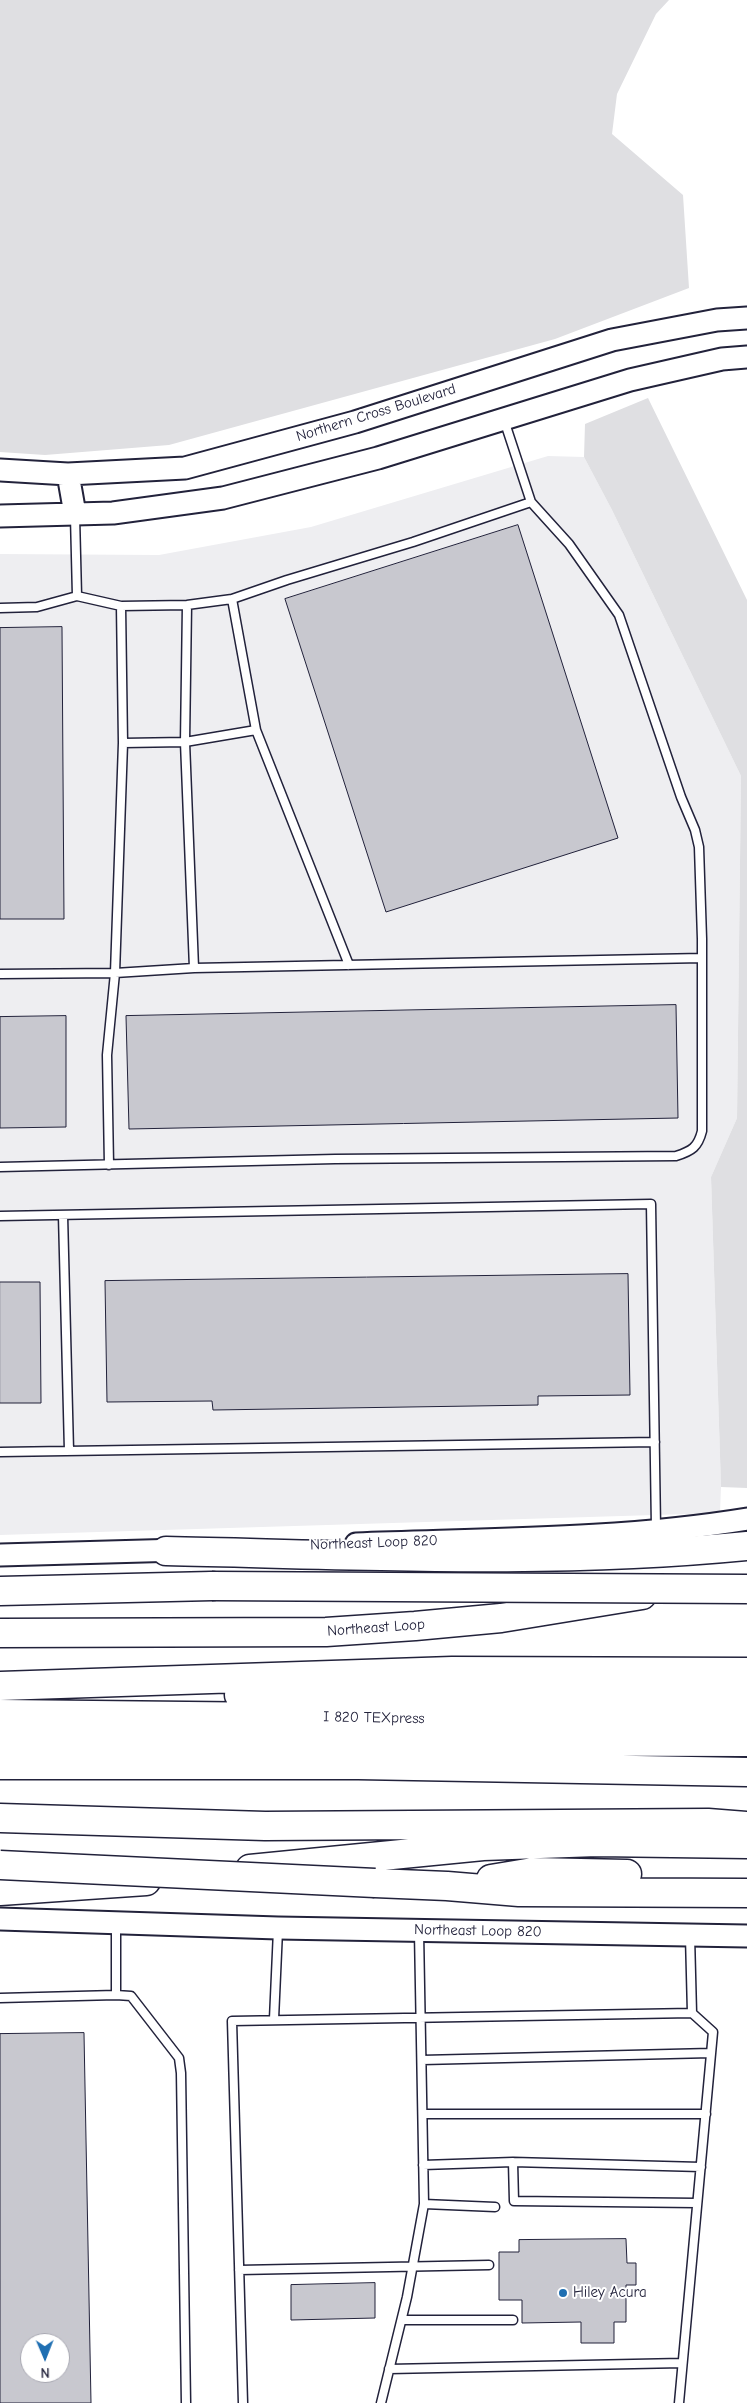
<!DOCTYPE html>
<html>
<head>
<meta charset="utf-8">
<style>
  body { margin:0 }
  #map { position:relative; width:747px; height:2403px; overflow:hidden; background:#fff; font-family:"Comic Neue",sans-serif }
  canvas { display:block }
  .north { position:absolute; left:20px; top:2333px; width:50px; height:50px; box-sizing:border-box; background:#fff; border:1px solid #a7a7b1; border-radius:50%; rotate:179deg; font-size:14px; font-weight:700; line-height:20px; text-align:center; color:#22223b }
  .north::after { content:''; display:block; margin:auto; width:18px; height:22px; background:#1f6fb2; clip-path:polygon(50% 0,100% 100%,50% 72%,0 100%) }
</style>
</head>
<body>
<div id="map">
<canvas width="747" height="2403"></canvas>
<div class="north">N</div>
</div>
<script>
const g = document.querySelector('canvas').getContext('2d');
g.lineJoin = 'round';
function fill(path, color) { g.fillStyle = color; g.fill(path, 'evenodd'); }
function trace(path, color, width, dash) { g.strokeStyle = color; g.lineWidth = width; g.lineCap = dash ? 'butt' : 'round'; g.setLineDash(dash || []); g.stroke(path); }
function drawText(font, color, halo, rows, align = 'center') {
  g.font = font + ' "Comic Neue",sans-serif'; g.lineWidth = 4; g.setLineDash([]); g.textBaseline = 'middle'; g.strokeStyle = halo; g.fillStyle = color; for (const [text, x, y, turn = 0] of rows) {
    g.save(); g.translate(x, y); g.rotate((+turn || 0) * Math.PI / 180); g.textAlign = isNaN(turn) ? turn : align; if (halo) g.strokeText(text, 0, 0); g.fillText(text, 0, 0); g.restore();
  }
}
fill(new Path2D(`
  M 548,456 L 584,457 L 612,510 L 741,776 L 737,1118 L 711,1177 L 721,1487 L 720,1513 L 0,1535 L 0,554 L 159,555 L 311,527 Z`), '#eeeef1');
fill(new Path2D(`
  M 0,0 L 669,0 L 656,14 L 617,94 L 612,134 L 683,195 L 689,288 L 555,339 L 169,445 L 45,455 L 0,452 Z
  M 648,398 L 747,600 L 747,1488 L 721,1487 L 711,1177 L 737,1118 L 741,776 L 612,510 L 584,457 L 585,424 Z`), '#dfdfe2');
const building = new Path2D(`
  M 518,525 L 618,838 L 386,912 L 285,599 Z
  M 62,627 L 64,919 L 0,919 L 0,628 Z
  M 676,1005 L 678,1118 L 129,1129 L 126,1016 Z
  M 66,1016 L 66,1127 L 0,1128 L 0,1017 Z
  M 628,1274 L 630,1395 L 538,1396 L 538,1405 L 213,1410 L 212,1401 L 107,1402 L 105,1281 Z
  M 0,1282 L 40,1282 L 41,1403 L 0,1403 Z
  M 84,2033 L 91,2403 L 0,2403 L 0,2034 ZM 30,2343 L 60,2343 L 60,2373 L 30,2373 Z
  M 626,2239 L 627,2263 L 636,2263 L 636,2285 L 626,2285 L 626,2322 L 614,2322 L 614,2343 L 581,2343 L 581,2322 L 522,2323 L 522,2300 L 499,2300 L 499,2252 L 519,2252 L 519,2240 Z
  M 375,2283 L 375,2318 L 291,2320 L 291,2285 Z`);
fill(building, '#c8c8cf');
trace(building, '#22223b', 1);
const lane = new Path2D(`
  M 75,516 L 77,596 L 121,606 L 123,743 L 115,973 L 194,968 L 702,958
  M 232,599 L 256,730 L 349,965
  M 187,605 L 185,742 L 194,968
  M 121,606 L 187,605 L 232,599 L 287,580 L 413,542 L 531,502
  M 0,608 L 37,607 L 77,596
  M 123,743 L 185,742 L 256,730
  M 0,974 L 115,973 L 107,1055 L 109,1165
  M 0,1167 L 335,1159 L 676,1156 C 692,1151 698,1147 702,1131 L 702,939 L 699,847 L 695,830 L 681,797 L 619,615 L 569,544 L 531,502 L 504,420
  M 63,1215 L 69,1451
  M 0,1216 L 651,1204 L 656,1528
  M 0,1452 L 655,1442
  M 116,1924 L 116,1995 L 131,1996 L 179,2058 L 181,2073 L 186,2403
  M 0,1998 L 116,1995
  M 274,2019 L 278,1930
  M 422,2060 L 711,2053
  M 423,2114 L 706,2114
  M 513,2162 L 701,2167
  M 423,2165 L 513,2162 L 514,2201 L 697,2203
  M 424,2204 L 495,2207
  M 239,2270 L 489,2265
  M 402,2320 L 513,2320
  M 389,2369 L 682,2363
  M 243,2403 L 232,2021 L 692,2013
  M 381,2403 L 407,2297 L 424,2204 L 419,1932
  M 679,2403 L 713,2032 L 692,2013 L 690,1936`);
const secondary = new Path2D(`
  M 0,470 L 68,474 L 185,468 L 355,422 L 612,340 L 717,320 L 747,318
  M 68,474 L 75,514
  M 0,516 L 113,513 L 223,498 L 378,458 L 630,380 L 722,359 L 747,357
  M 356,1544 C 486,1539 618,1540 747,1519
  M 0,1555 L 180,1550
  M 0,1919 L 278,1928 L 747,1936`);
const highway = new Path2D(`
  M 166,1551 C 360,1555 554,1565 747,1546
  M 0,1591 L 212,1586
  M 0,1633 L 326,1632 L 415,1626 L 501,1618 L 642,1595
  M 0,1686 L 452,1671 L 747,1672
  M 239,1695 L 747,1694
  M 0,1714 L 747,1722
  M 0,1740 L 747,1742
  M 0,1765 L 358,1765 L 747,1772
  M 0,1818 L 265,1826 L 708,1823 L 747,1826
  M 250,1869 L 483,1846 L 597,1842 L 747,1844
  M 491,1879 L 533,1872 L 627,1874
  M 375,1883 L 447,1886 L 519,1892 L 747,1893
  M 0,1891 L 146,1881`);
trace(lane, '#22223b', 11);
trace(secondary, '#22223b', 25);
trace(highway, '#22223b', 31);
trace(lane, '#fff', 8);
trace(secondary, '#fff', 21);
trace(highway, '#fff', 28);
const highwayBridge = new Path2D(`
  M 212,1586 L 747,1589
  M 0,1865 L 375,1883`);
trace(highwayBridge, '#22223b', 31, []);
trace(highwayBridge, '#fff', 28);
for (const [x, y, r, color] of [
  [563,2293,5,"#1f6fb2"]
]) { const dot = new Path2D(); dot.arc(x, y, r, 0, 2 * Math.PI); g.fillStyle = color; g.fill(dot); trace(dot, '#fff', 2); }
drawText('15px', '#22223b', '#fff', [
  ["Northern Cross Boulevard",376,413,-17],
  ["Northeast Loop 820",374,1543,-2],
  ["Northeast Loop",376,1628,-4],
  ["I 820 TEXpress",374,1718,1],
  ["Northeast Loop 820",478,1931,1]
]);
drawText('15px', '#22223b', '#fff', [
  ["Hiley Acura",573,2293]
], 'left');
</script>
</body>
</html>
